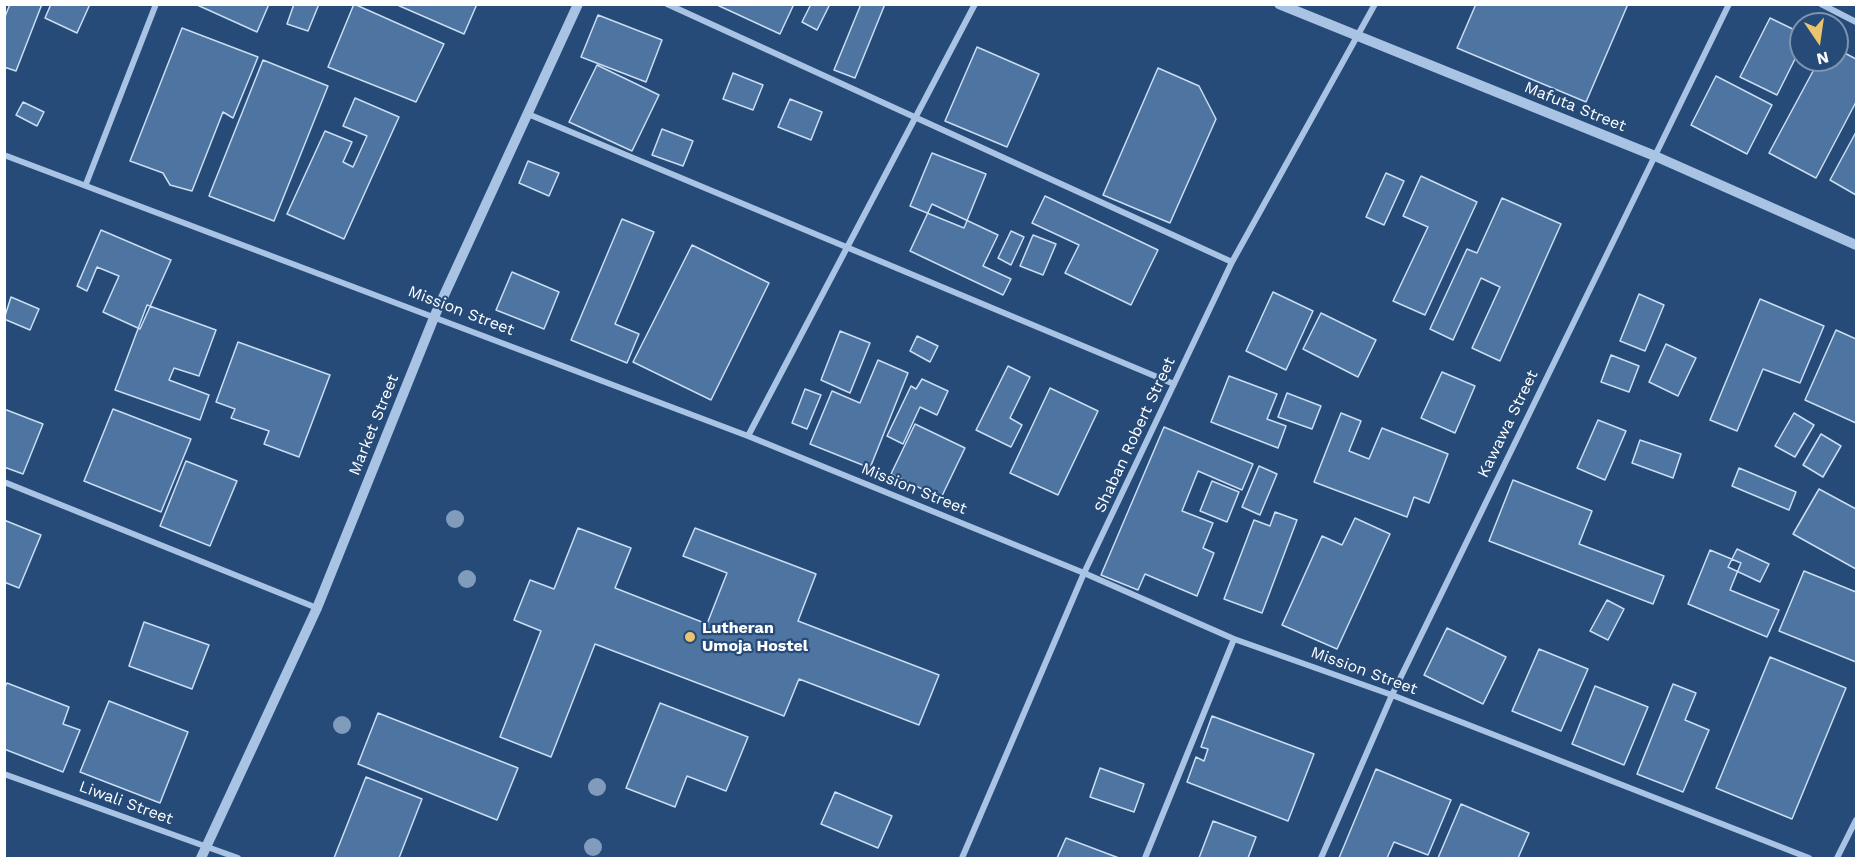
<!DOCTYPE html>
<html>
<head>
<meta charset="utf-8">
<style>
  body { margin:0 }
  #map { position:relative; width:1861px; height:863px; overflow:hidden; background:#264b78; font-family:"Work Sans",sans-serif }
  canvas { display:block }
  .frame { position:absolute; inset:0; border:6px solid #fff; pointer-events:none }
  .north { position:absolute; left:1789px; top:12px; width:60px; height:60px; box-sizing:border-box; background:#264b78; border:2px solid #7d93ae; border-radius:50%; rotate:167deg; font-size:16px; font-weight:700; line-height:24px; text-align:center; color:#fff }
  .north::after { content:''; display:block; margin:auto; width:21px; height:27px; background:#ebc56d; clip-path:polygon(50% 0,100% 100%,50% 72%,0 100%) }
</style>
</head>
<body>
<div id="map">
<canvas width="1861" height="863"></canvas>
<div class="frame"></div>
<div class="north">N</div>
</div>
<script>
const g = document.querySelector('canvas').getContext('2d');
g.lineJoin = 'round';
function fill(path, color) { g.fillStyle = color; g.fill(path, 'evenodd'); }
function trace(path, color, width, dash) { g.strokeStyle = color; g.lineWidth = width; g.lineCap = dash ? 'butt' : 'round'; g.setLineDash(dash || []); g.stroke(path); }
function drawText(font, color, halo, rows, align = 'center') {
  g.font = font + ' "Work Sans",sans-serif'; g.lineWidth = 4.5; g.setLineDash([]); g.textBaseline = 'middle'; g.strokeStyle = halo; g.fillStyle = color; for (const [text, x, y, turn = 0] of rows) {
    g.save(); g.translate(x, y); g.rotate((+turn || 0) * Math.PI / 180); g.textAlign = isNaN(turn) ? turn : align; if (halo) g.strokeText(text, 0, 0); g.fillText(text, 0, 0); g.restore();
  }
}
const building = new Path2D(`
  M 10,4 L 42,4 L 16,71 L 4,67 L 4,19 Z
  M 51,4 L 90,4 L 77,33 L 45,18 Z
  M 195,4 L 269,4 L 257,32 Z
  M 294,4 L 319,4 L 308,31 L 287,24 Z
  M 354,4 L 444,44 L 416,102 L 328,67 Z
  M 395,4 L 477,4 L 464,34 Z
  M 715,4 L 794,4 L 780,34 Z
  M 811,4 L 830,4 L 817,30 L 802,22 Z
  M 861,4 L 885,4 L 855,78 L 834,70 Z
  M 1476,4 L 1628,4 L 1586,102 L 1457,48 Z
  M 598,15 L 662,40 L 646,82 L 581,57 Z
  M 1770,18 L 1801,33 L 1801,47 L 1777,95 L 1740,77 Z
  M 182,28 L 258,57 L 233,118 L 223,112 L 192,191 L 170,185 L 163,173 L 130,161 Z
  M 977,47 L 1039,74 L 1007,147 L 945,121 Z
  M 1837,49 L 1856,59 L 1856,102 L 1816,178 L 1769,153 L 1819,60 L 1837,60 Z
  M 263,60 L 328,86 L 274,221 L 209,196 Z
  M 597,65 L 659,95 L 632,151 L 569,122 Z
  M 1158,68 L 1199,86 L 1216,119 L 1170,223 L 1103,195 Z
  M 733,73 L 763,85 L 753,110 L 723,99 Z
  M 1716,76 L 1772,105 L 1747,154 L 1691,125 Z
  M 355,98 L 399,117 L 344,239 L 287,214 L 325,131 L 352,142 L 343,162 L 353,167 L 367,136 L 343,126 Z
  M 790,99 L 822,112 L 811,140 L 778,127 Z
  M 23,102 L 44,112 L 37,126 L 16,115 Z
  M 662,129 L 693,141 L 683,166 L 652,155 Z
  M 1856,132 L 1856,195 L 1830,180 Z
  M 932,153 L 986,174 L 964,228 L 910,206 Z
  M 528,161 L 559,173 L 549,196 L 519,183 Z
  M 1386,173 L 1404,181 L 1384,225 L 1366,217 Z
  M 1421,176 L 1477,202 L 1425,315 L 1393,301 L 1428,227 L 1403,216 Z
  M 1045,196 L 1158,250 L 1131,305 L 1065,273 L 1079,245 L 1032,223 Z
  M 1502,198 L 1561,224 L 1500,361 L 1472,348 L 1500,287 L 1481,278 L 1453,340 L 1430,329 L 1467,249 L 1477,253 Z
  M 932,204 L 998,235 L 983,266 L 1011,279 L 1003,295 L 910,251 Z
  M 622,219 L 654,232 L 615,324 L 639,334 L 627,363 L 571,340 Z
  M 101,230 L 171,260 L 140,329 L 103,312 L 119,276 L 97,267 L 87,291 L 77,286 Z
  M 1011,231 L 1024,237 L 1011,265 L 998,258 Z
  M 1033,235 L 1056,244 L 1043,275 L 1020,266 Z
  M 692,245 L 769,283 L 711,400 L 633,362 Z
  M 512,272 L 559,292 L 544,329 L 496,310 Z
  M 1273,292 L 1313,311 L 1286,370 L 1246,351 Z
  M 1639,294 L 1664,305 L 1645,351 L 1620,341 Z
  M 11,297 L 39,309 L 30,330 L 4,319 Z
  M 1760,299 L 1824,326 L 1800,383 L 1763,369 L 1737,431 L 1710,420 Z
  M 147,305 L 216,330 L 199,376 L 174,368 L 169,380 L 209,395 L 200,420 L 115,390 Z
  M 1321,313 L 1376,340 L 1358,377 L 1303,349 Z
  M 1836,330 L 1856,339 L 1856,423 L 1805,400 Z
  M 840,331 L 870,343 L 850,393 L 821,380 Z
  M 917,336 L 938,346 L 930,362 L 910,351 Z
  M 238,342 L 330,375 L 299,457 L 264,444 L 269,431 L 231,418 L 235,409 L 216,402 Z
  M 1666,344 L 1696,358 L 1678,396 L 1649,382 Z
  M 1611,355 L 1639,366 L 1629,392 L 1601,382 Z
  M 878,360 L 908,373 L 870,468 L 810,444 L 832,391 L 860,403 Z
  M 1008,366 L 1030,377 L 1010,418 L 1022,425 L 1011,447 L 976,430 Z
  M 1442,372 L 1475,386 L 1455,433 L 1421,418 Z
  M 1229,376 L 1277,394 L 1267,419 L 1286,426 L 1278,448 L 1211,422 Z
  M 922,379 L 948,391 L 937,415 L 920,407 L 903,444 L 887,436 L 911,386 L 916,389 Z
  M 1050,388 L 1098,411 L 1058,495 L 1010,473 Z
  M 805,389 L 821,395 L 807,429 L 792,423 Z
  M 1287,393 L 1321,406 L 1312,429 L 1278,417 Z
  M 4,409 L 43,424 L 23,474 L 4,467 Z
  M 113,409 L 191,439 L 161,512 L 84,481 Z
  M 1341,413 L 1361,421 L 1349,451 L 1369,459 L 1382,428 L 1448,454 L 1429,503 L 1414,497 L 1407,517 L 1314,482 Z
  M 1794,413 L 1814,425 L 1795,457 L 1775,446 Z
  M 1598,420 L 1626,431 L 1605,480 L 1577,468 Z
  M 915,424 L 965,448 L 941,498 L 891,474 Z
  M 1164,427 L 1253,464 L 1242,490 L 1198,471 L 1182,511 L 1213,523 L 1203,548 L 1214,553 L 1197,596 L 1145,574 L 1138,590 L 1101,575 Z
  M 1821,434 L 1841,446 L 1823,477 L 1803,465 Z
  M 1640,440 L 1681,454 L 1673,478 L 1632,463 Z
  M 186,461 L 237,481 L 210,546 L 160,526 Z
  M 1259,466 L 1277,474 L 1260,515 L 1242,507 Z
  M 1739,468 L 1796,492 L 1789,510 L 1732,486 Z
  M 1513,480 L 1592,511 L 1579,544 L 1664,576 L 1653,604 L 1489,541 Z
  M 1212,481 L 1239,492 L 1227,522 L 1200,511 Z
  M 1819,489 L 1856,509 L 1856,569 L 1793,534 Z
  M 1275,512 L 1297,520 L 1262,613 L 1224,599 L 1254,520 L 1270,526 Z
  M 1355,518 L 1390,534 L 1337,649 L 1282,625 L 1322,536 L 1342,545 Z
  M 4,520 L 41,535 L 19,588 L 4,582 Z
  M 578,528 L 631,548 L 615,588 L 707,624 L 727,573 L 683,556 L 695,528 L 816,574 L 798,621 L 939,675 L 919,725 L 799,679 L 784,716 L 595,644 L 551,757 L 500,737 L 541,631 L 514,620 L 530,580 L 554,589 Z
  M 1737,549 L 1769,564 L 1760,582 L 1728,567 Z
  M 1710,550 L 1741,563 L 1730,590 L 1779,610 L 1767,637 L 1688,604 Z
  M 1804,571 L 1856,592 L 1856,662 L 1779,631 Z
  M 1607,600 L 1624,609 L 1608,640 L 1590,631 Z
  M 144,622 L 209,645 L 192,689 L 129,666 Z
  M 1447,628 L 1506,657 L 1483,704 L 1424,675 Z
  M 1539,649 L 1588,669 L 1561,731 L 1512,711 Z
  M 1770,657 L 1846,688 L 1792,819 L 1716,788 Z
  M 7,683 L 69,707 L 63,724 L 80,730 L 63,772 L 4,749 L 4,689 Z
  M 1673,684 L 1696,693 L 1685,720 L 1709,730 L 1683,792 L 1637,774 Z
  M 1595,686 L 1648,707 L 1624,765 L 1572,744 Z
  M 109,701 L 188,732 L 160,803 L 80,772 Z
  M 660,703 L 748,737 L 726,791 L 687,776 L 675,807 L 626,788 Z
  M 378,713 L 518,768 L 497,820 L 358,764 Z
  M 1212,716 L 1314,754 L 1288,821 L 1187,782 L 1196,757 L 1204,761 L 1208,749 L 1201,747 Z
  M 1100,768 L 1144,784 L 1134,812 L 1090,797 Z
  M 1376,769 L 1451,800 L 1428,855 L 1394,842 L 1387,858 L 1339,858 Z
  M 366,777 L 422,799 L 399,858 L 334,858 Z
  M 835,792 L 892,816 L 878,848 L 821,824 Z
  M 1461,804 L 1529,833 L 1518,858 L 1438,858 Z
  M 1213,821 L 1256,837 L 1248,858 L 1199,858 Z
  M 1066,838 L 1119,858 L 1057,858 Z`);
fill(building, '#4e74a1');
trace(building, '#caddf3', 1.5);
trace(new Path2D(`
  M 667,4 L 1232,262
  M 1821,4 L 1856,22
  M 528,114 L 1174,384
  M 4,155 L 748,436 L 1084,573 L 1234,639 L 1392,695 L 1809,858
  M 86,184 L 156,4
  M 748,436 L 975,4
  M 4,482 L 317,608
  M 4,774 L 238,858
  M 962,858 L 1084,573 L 1232,262 L 1375,4
  M 1145,858 L 1234,639
  M 1321,858 L 1392,695 L 1729,4
  M 1837,858 L 1856,820`), '#a8c3e3', 6);
trace(new Path2D(`
  M 1279,4 L 1655,156 L 1856,245
  M 201,858 L 317,608 L 435,315 L 578,4`), '#a8c3e3', 10);
g.fillStyle = '#809bbc';
for (const [x, y] of [
  [455,519],
  [467,579],
  [342,725],
  [597,787],
  [593,847]
]) { g.beginPath(); g.arc(x, y, 9, 0, 2 * Math.PI); g.fill(); }
for (const [x, y, r, color] of [
  [690,637,6,"#ebc56d"]
]) { const dot = new Path2D(); dot.arc(x, y, r, 0, 2 * Math.PI); g.fillStyle = color; g.fill(dot); trace(dot, '#264b78', 2); }
drawText('16px', '#fff', '#264b78', [
  ["Mafuta Street",1575,107,22],
  ["Mission Street",461,311,21],
  ["Kawawa Street",1508,424,-64],
  ["Market Street",374,425,-68],
  ["Shaban Robert Street",1135,435,-65],
  ["Mission Street",914,489,22],
  ["Mission Street",1364,671,20],
  ["Liwali Street",126,803,20]
]);
drawText('bold 16px', '#fff', '#264b78', [
  ["Lutheran",702,628],
  ["Umoja Hostel",702,646]
], 'left');
</script>
</body>
</html>
